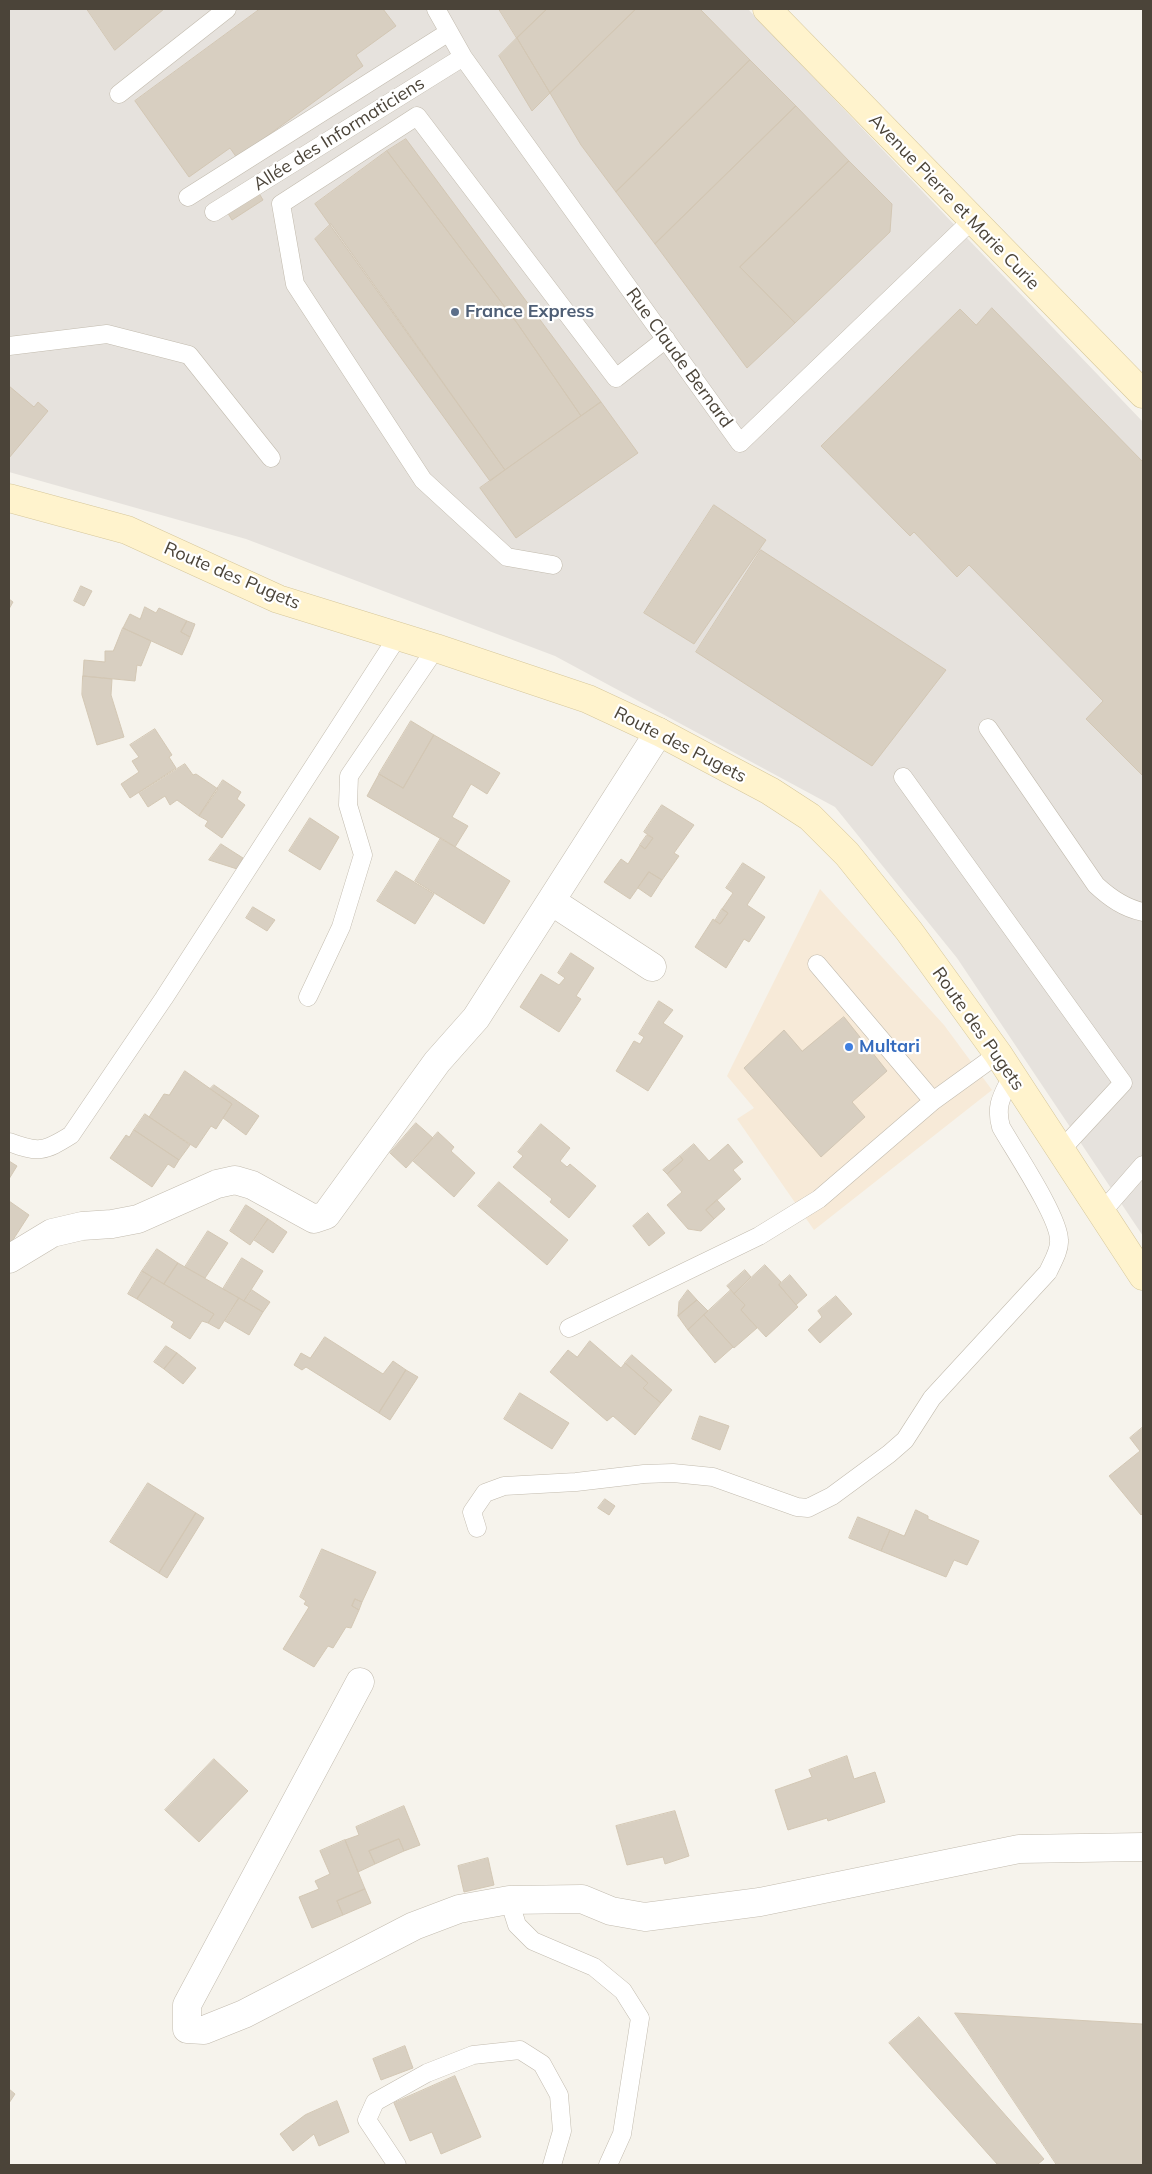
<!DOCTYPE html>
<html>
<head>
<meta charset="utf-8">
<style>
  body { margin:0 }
  #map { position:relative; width:1152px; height:2174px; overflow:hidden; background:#f6f3ec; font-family:Mulish,sans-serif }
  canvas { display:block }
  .frame { position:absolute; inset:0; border:10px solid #4b4439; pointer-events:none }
</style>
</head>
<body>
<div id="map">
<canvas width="1152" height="2174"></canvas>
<div class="frame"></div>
</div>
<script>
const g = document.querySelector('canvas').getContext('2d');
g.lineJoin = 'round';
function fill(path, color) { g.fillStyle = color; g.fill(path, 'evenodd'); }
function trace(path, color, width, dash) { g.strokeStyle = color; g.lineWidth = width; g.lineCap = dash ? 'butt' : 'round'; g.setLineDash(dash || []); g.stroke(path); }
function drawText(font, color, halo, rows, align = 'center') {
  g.font = font + ' Mulish,sans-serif'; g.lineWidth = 4.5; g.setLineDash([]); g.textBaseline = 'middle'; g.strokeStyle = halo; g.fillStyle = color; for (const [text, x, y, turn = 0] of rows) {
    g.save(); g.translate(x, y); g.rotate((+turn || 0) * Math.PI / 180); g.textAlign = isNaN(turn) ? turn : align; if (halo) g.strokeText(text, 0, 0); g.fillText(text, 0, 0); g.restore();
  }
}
fill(new Path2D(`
  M 820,889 L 944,1025 L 992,1090 L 814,1230 L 737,1119 L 754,1108 L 727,1076 Z`), '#f7ead8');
fill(new Path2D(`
  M 9,9 L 748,9 L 1143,422 L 1143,1236 L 957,958 L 835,807 L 555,656 L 246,539 L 9,472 Z`), '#e6e2dd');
const building = new Path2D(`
  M 87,9 L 164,9 L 115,50 Z
  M 260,9 L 383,9 L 396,26 L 356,55 L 363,66 L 237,158 L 230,148 L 189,177 L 135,101 Z
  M 499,9 L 547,9 L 517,38 Z
  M 547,9 L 636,9 L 550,93 L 517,38 Z
  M 636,9 L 700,9 L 750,60 L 616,192 L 581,145 L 550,93 Z
  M 517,38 L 550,93 L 532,111 L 499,56 Z
  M 750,60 L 796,106 L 655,244 L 616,192 Z
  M 796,106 L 849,161 L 740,267 L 795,323 L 747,368 L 655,244 Z
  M 406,139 L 601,402 L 581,416 L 517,323 L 387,151 Z
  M 387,151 L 517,323 L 581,416 L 505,470 L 315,204 Z
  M 849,161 L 892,204 L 890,232 L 795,323 L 740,267 Z
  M 257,190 L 263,200 L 232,220 L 226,210 Z
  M 331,224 L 505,470 L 490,481 L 315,239 Z
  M 992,308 L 1143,462 L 1143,776 L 1086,719 L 1103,701 L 969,565 L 957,577 L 914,532 L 910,536 L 821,446 L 960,309 L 976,325 Z
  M 9,386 L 34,407 L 38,402 L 48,411 L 9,458 Z
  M 601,402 L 638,453 L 516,538 L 480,488 Z
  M 714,505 L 766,540 L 694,644 L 644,613 Z
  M 761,550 L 946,670 L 872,766 L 696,652 Z
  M 81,586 L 92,591 L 84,606 L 74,601 Z
  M 9,599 L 13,602 L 9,609 Z
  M 145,607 L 156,613 L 159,608 L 187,621 L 181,632 L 190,637 L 182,655 L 123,628 L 130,614 L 140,619 Z
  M 187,621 L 195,624 L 190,637 L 181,632 Z
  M 123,628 L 151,641 L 141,666 L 137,665 L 135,681 L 83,676 L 84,660 L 105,662 L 105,651 L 113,651 Z
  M 83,676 L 112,679 L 111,695 L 124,737 L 97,745 L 82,695 Z
  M 411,721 L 434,735 L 403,788 L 379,774 Z
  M 155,729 L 172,755 L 169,757 L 176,768 L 130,798 L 121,784 L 139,772 L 132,761 L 139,757 L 130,745 Z
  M 434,735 L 500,773 L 487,794 L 471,784 L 452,817 L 468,826 L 455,847 L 367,796 L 379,774 L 403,788 Z
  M 185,764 L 193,775 L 196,774 L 218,789 L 199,816 L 177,800 L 170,805 L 165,796 L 148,807 L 139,793 Z
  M 223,780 L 241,792 L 237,799 L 245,805 L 222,838 L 205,826 L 208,821 L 199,816 Z
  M 662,805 L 694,825 L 674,853 L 679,856 L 662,880 L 649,872 L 630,899 L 604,882 L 621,859 L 628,864 L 640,845 L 645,849 L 653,838 L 644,832 Z
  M 310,818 L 339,837 L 320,870 L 289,851 Z
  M 647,835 L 653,838 L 645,849 L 640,845 Z
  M 441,838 L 510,881 L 484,924 L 415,881 Z
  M 221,844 L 243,858 L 237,869 L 209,860 Z
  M 743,863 L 765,877 L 747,905 L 765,917 L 749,942 L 744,939 L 726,968 L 695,947 L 713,919 L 720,924 L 728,913 L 722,909 L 733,893 L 726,888 Z
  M 396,871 L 434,894 L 415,924 L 377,901 Z
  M 649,872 L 662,880 L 651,897 L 638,888 Z
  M 253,907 L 275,920 L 267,931 L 246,918 Z
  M 722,909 L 728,913 L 720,924 L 715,921 Z
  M 571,953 L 594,968 L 576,996 L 581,999 L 559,1032 L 520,1007 L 541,974 L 559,985 L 565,978 L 558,973 Z
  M 659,1001 L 673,1010 L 663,1023 L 683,1036 L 648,1091 L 616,1071 L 634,1041 L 640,1044 L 644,1037 L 639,1034 Z
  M 844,1017 L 887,1071 L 852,1102 L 865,1117 L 821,1157 L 744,1068 L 784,1030 L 802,1051 Z
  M 185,1071 L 232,1104 L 216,1129 L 211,1126 L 196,1148 L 149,1117 L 164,1094 L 169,1095 Z
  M 214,1085 L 259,1116 L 246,1135 L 223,1118 L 232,1104 L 210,1089 Z
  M 145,1114 L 190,1145 L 179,1160 L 134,1130 Z
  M 416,1123 L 433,1138 L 406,1168 L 390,1153 Z
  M 541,1124 L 570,1148 L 560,1161 L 567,1167 L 570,1164 L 596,1186 L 569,1218 L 550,1202 L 552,1199 L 513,1167 L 523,1156 L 518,1152 Z
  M 134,1130 L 179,1160 L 174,1168 L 168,1164 L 152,1187 L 110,1158 L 126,1135 L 129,1137 Z
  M 438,1132 L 454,1147 L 451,1151 L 475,1173 L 454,1197 L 413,1161 Z
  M 694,1144 L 709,1161 L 728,1144 L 743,1162 L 733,1170 L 741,1179 L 706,1210 L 714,1219 L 701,1231 L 688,1229 L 667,1205 L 682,1192 L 667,1174 L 683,1160 L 680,1156 Z
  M 680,1156 L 683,1160 L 667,1174 L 663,1170 Z
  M 9,1161 L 17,1166 L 9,1179 Z
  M 499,1182 L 568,1240 L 547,1265 L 478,1206 Z
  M 717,1200 L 725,1209 L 714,1219 L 706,1210 Z
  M 9,1201 L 29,1215 L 9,1246 Z
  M 246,1205 L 268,1219 L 250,1245 L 230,1231 Z
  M 648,1213 L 665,1233 L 649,1246 L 633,1226 Z
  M 268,1219 L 287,1232 L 273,1253 L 254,1240 Z
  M 208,1231 L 228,1243 L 205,1278 L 185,1267 Z
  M 157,1249 L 178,1263 L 164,1284 L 142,1271 Z
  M 242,1258 L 263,1271 L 244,1301 L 223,1289 Z
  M 178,1263 L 239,1298 L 219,1329 L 208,1323 L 214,1314 L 164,1284 Z
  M 765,1265 L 781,1282 L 779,1285 L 798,1307 L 766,1337 L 741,1310 L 745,1305 L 734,1294 Z
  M 745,1270 L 751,1277 L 734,1294 L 727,1286 Z
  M 142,1271 L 152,1277 L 137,1299 L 128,1294 Z
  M 790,1275 L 807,1295 L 796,1305 L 779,1285 Z
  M 152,1277 L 214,1314 L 208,1323 L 202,1321 L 190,1339 L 171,1327 L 174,1322 L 137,1299 Z
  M 252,1290 L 270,1302 L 263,1312 L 244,1301 Z
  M 688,1290 L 697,1300 L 678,1316 L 679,1302 Z
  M 731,1290 L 745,1305 L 741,1310 L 757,1328 L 734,1348 L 704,1315 Z
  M 836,1296 L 852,1314 L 820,1343 L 808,1330 L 822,1317 L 818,1311 Z
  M 239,1298 L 263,1312 L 249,1335 L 225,1321 Z
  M 697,1300 L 708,1311 L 688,1330 L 678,1316 Z
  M 704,1315 L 733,1347 L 715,1363 L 688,1330 Z
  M 325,1337 L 383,1374 L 393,1361 L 406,1370 L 379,1413 L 306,1367 L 302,1370 L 294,1365 L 301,1353 L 310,1358 Z
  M 590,1341 L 621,1368 L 625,1363 L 648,1383 L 643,1388 L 661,1403 L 635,1435 L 613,1416 L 607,1421 L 550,1372 L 568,1350 L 577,1357 Z
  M 166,1346 L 177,1353 L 164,1369 L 154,1362 Z
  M 177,1353 L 196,1368 L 183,1384 L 164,1369 Z
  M 632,1355 L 672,1390 L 661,1403 L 643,1388 L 648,1383 L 625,1363 Z
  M 406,1370 L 418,1377 L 390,1420 L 379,1413 Z
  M 520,1393 L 569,1423 L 552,1449 L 504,1419 Z
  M 700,1416 L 729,1426 L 720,1450 L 692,1439 Z
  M 1143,1427 L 1143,1513 L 1141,1515 L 1109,1476 L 1140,1451 L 1130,1438 Z
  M 148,1483 L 196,1513 L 159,1573 L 110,1542 Z
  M 605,1499 L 615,1506 L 609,1515 L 598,1508 Z
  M 916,1510 L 928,1516 L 928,1519 L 979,1541 L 967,1565 L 954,1560 L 946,1577 L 881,1551 L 890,1530 L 904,1536 Z
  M 196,1513 L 204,1518 L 167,1578 L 159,1573 Z
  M 858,1517 L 890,1530 L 881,1551 L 849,1538 Z
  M 322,1549 L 376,1572 L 362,1602 L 355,1599 L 352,1606 L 359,1610 L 351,1628 L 346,1627 L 333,1648 L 328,1646 L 314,1667 L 283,1649 L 309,1607 L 304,1604 L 306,1601 L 300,1597 Z
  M 355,1599 L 362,1602 L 359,1610 L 352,1606 Z
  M 847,1756 L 854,1779 L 875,1772 L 885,1802 L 828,1821 L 827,1818 L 788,1830 L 775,1790 L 812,1777 L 809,1770 Z
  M 214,1759 L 248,1791 L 199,1842 L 165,1810 Z
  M 404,1806 L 420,1845 L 404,1851 L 399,1839 L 369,1851 L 375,1864 L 358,1872 L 345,1840 L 359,1835 L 356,1827 Z
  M 675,1811 L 689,1856 L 665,1864 L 663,1857 L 627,1865 L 616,1826 Z
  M 399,1839 L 404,1851 L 375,1864 L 369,1851 Z
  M 345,1840 L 365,1889 L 337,1901 L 343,1915 L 312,1928 L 299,1897 L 319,1889 L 315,1881 L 330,1874 L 320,1851 Z
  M 488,1858 L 494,1885 L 464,1892 L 458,1866 Z
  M 365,1889 L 371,1903 L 343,1915 L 337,1901 Z
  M 955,2013 L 1142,2024 L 1143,2026 L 1143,2165 L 1057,2165 Z
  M 919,2017 L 1044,2159 L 1037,2165 L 998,2165 L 889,2043 Z
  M 405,2046 L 413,2068 L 381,2080 L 373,2059 Z
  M 455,2076 L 481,2137 L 441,2154 L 432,2132 L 410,2141 L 394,2103 Z
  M 9,2089 L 15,2094 L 9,2103 Z
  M 337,2101 L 349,2132 L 319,2146 L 314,2134 L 293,2151 L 280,2134 L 305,2115 Z`);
fill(building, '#d8cfc1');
trace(building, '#d3c7b4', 1);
const service = new Path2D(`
  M 436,9 L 463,57 L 740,443 L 972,220
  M 119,94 L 227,9
  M 188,197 L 449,32
  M 214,212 L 463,57
  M 9,346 L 107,334 L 189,355 L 271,458
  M 553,565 L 507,557 L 423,480 L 295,284 L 281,204 L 417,116 L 616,378 L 666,339
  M 988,728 L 1096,885 C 1110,898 1124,908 1143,912
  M 903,777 L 1123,1083 L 1061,1150
  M 817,964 L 933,1101 L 998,1054
  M 308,997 L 341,927 L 363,855 L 348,805 L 349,776 L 436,648
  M 9,1142 C 38,1153 44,1152 71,1135 L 164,998 L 398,636
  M 1102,1212 L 1143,1165
  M 569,1328 L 759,1236 L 819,1199 L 933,1101
  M 477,1528 L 472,1512 L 485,1493 L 504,1486 L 576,1482 L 644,1474 L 673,1473 L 713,1477 L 797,1507 L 808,1508 L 832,1496 L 889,1454 L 905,1440 L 932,1398 L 1048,1272 C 1052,1263 1060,1250 1059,1240 C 1059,1217 1014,1150 1001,1127 C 995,1105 1002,1096 1012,1076
  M 509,1900 L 517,1925 L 533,1941 L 594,1967 L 623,1991 L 640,2018 L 622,2134 L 608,2165
  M 397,2165 L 367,2120 L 375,2102 L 427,2073 L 473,2055 L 520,2050 L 542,2064 L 559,2095 L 562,2131 L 552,2165`);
const minor = new Path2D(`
  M 551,901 L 652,967
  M 9,1259 L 52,1233 L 82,1226 L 112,1224 L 138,1219 L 217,1184 L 235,1180 L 252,1185 L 314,1219 L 326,1215 L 437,1062 L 476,1018 L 659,732
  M 360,1682 L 187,2005 L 187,2029 L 204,2030 L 244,2014 L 414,1926 L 459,1909 L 509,1900 L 582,1899 L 611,1911 L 645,1917 L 760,1902 L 1019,1849 L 1143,1847`);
const secondary = new Path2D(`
  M 767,9 L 1143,394
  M 9,498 L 127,530 L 278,599 L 436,648 L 588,699 L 659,732 L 770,791 L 810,817 L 847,854 L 909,931 L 998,1054 L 1143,1276`);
trace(service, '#c2bbae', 19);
trace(minor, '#c2bbae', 29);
trace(secondary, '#d6c79b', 29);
trace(service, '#fff', 18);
trace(minor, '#fff', 28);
trace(secondary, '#fff3cd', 28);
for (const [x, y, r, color] of [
  [455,312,5,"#5c6f8a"],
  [849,1047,5,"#3f7fe0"]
]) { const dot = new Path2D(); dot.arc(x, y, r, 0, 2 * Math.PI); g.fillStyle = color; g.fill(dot); trace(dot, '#fff', 2); }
drawText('18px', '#4b4439', '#fff', [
  ["Allée des Informaticiens",339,134,-32],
  ["Avenue Pierre et Marie Curie",954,202,46],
  ["Rue Claude Bernard",679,358,54],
  ["Route des Pugets",232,576,23],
  ["Route des Pugets",680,745,27],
  ["Route des Pugets",978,1029,55]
]);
drawText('bold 18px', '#4e5e75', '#fff', [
  ["France Express",465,312]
], 'left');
drawText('bold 18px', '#366cbe', '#fff', [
  ["Multari",859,1047]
], 'left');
</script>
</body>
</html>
